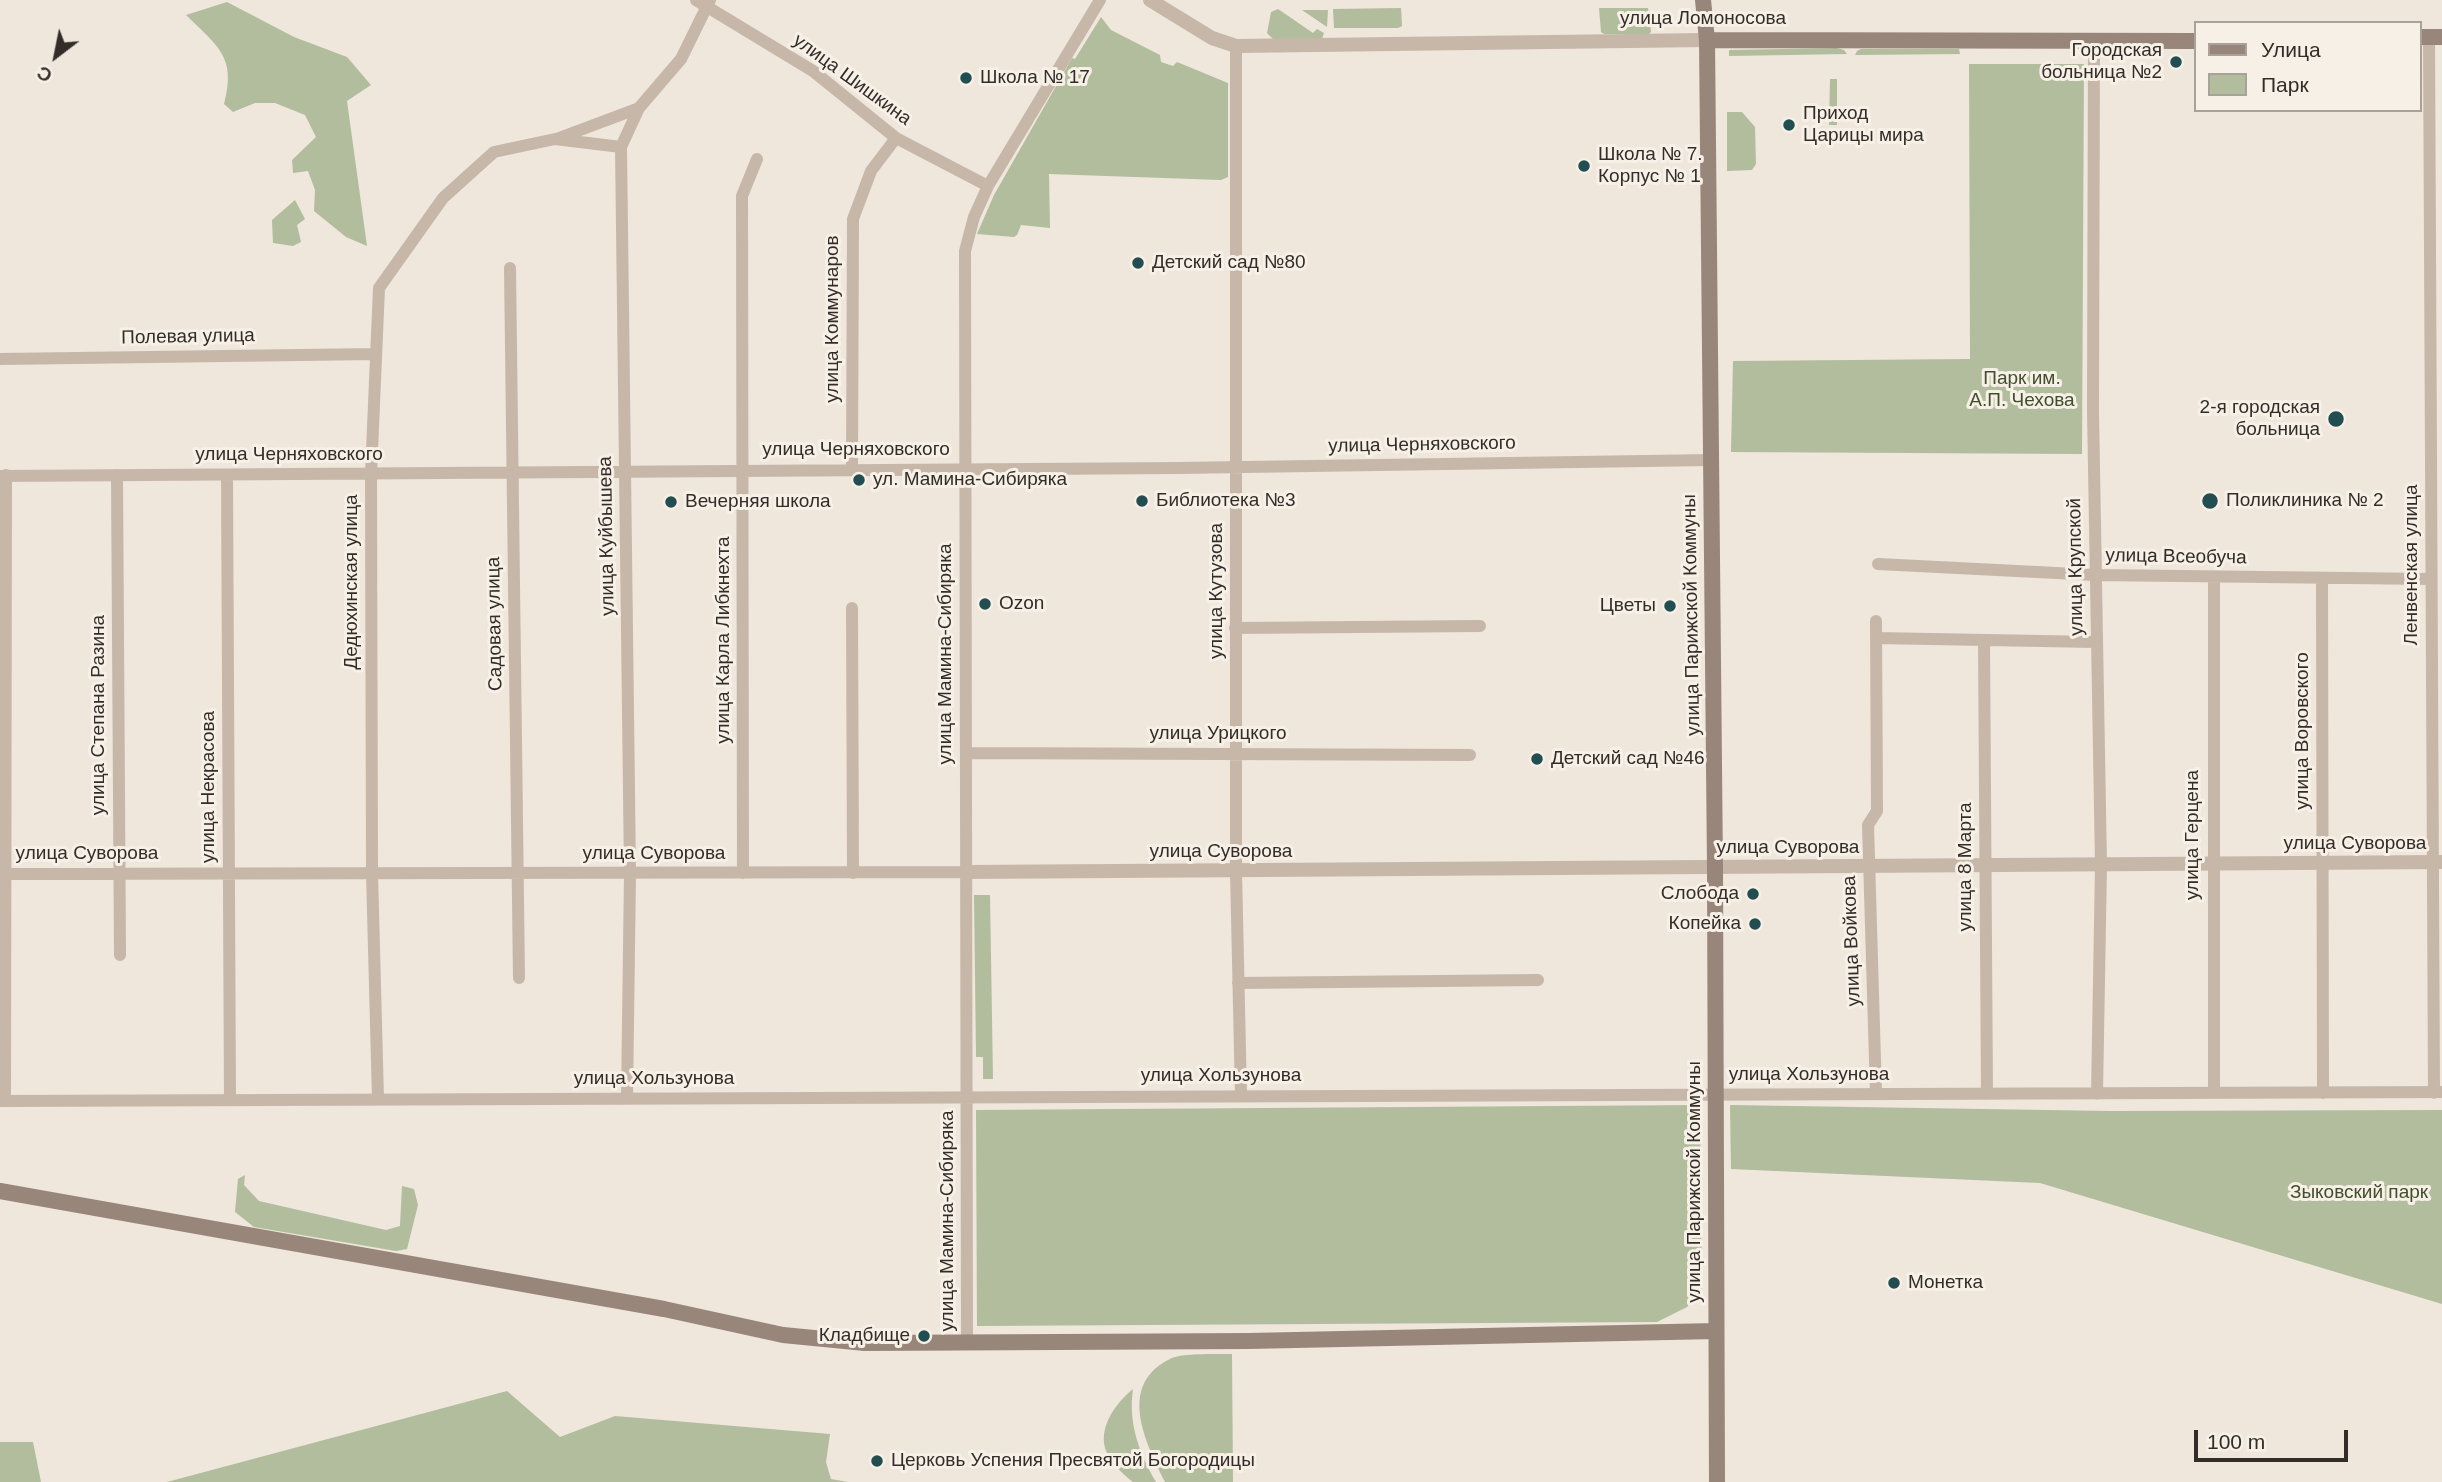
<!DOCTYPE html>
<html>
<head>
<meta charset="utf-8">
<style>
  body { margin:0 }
  #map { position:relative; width:2442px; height:1482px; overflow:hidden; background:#efe6dc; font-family:Helvetica,sans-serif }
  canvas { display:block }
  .legend { position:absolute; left:2194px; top:21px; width:228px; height:91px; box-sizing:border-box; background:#f7f0e7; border:2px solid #a9a29b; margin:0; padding:9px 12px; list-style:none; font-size:21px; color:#342c28 }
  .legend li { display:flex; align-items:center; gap:14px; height:35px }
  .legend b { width:35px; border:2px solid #a9a29b }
  .north { position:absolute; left:21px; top:21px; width:70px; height:70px; -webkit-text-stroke:5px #f7f0e7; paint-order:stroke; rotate:212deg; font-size:19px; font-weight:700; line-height:28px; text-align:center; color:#342c28 }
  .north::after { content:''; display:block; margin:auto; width:24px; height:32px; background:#342c28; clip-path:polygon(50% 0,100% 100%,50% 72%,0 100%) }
  .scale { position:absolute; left:2194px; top:1430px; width:154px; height:32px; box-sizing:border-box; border:4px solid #342c28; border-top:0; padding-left:9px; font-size:21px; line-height:24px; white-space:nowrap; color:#342c28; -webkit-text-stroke:5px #f7f0e7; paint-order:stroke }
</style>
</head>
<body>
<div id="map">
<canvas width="2442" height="1482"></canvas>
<ul class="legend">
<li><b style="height:9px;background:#99867a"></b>Улица</li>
<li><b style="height:19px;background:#b1bd9d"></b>Парк</li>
</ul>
<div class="north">С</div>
<div class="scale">100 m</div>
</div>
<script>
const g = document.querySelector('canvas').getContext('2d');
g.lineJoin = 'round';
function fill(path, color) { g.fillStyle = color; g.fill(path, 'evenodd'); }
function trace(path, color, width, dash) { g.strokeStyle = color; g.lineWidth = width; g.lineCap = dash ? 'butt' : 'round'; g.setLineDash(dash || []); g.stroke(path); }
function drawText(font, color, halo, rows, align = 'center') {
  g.font = font + ' Helvetica,sans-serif'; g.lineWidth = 6; g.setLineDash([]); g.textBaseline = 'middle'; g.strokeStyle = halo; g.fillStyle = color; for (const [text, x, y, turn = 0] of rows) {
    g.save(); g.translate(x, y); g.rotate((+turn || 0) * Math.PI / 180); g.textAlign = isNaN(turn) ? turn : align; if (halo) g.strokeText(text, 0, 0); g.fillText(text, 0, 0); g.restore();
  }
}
fill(new Path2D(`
  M 227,2 L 294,37 L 347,57 L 371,85 L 347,101 L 367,246 L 346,237 L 314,211 L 315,190 L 308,171 L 293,173 L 292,160 L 316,137 L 305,115 L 275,103 L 255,103 L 233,112 L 224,104 C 237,56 217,46 186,15 Z
  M 1401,8 L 1402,26 L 1398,28 L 1334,28 L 1333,9 Z
  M 1599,8 L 1648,8 L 1651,32 L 1649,34 L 1604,34 L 1601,32 Z
  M 1278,9 L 1313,33 L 1317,29 L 1324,33 L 1322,39 L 1273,39 L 1267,33 L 1271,12 Z
  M 1302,10 L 1328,10 L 1327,27 Z
  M 1101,17 L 1111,30 L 1160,55 L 1161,62 L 1173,66 L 1177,62 L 1228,83 L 1228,177 L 1221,180 L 1049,174 L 1050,228 L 1021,225 L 1017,235 L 1014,237 L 977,234 L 994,195 L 1072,58 L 1075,59 Z
  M 1837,48 L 1844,50 L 1847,54 L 1729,56 L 1729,50 Z
  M 1861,49 L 1959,49 L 1960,54 L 1855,55 L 1857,51 Z
  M 2109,49 L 2132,49 L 2152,55 L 2104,55 L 2105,50 Z
  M 1969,64 L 2084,64 L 2082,454 L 1731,452 L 1733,361 L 1970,359 Z
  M 1830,79 L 1837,79 L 1837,125 L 1829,125 Z
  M 1727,112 L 1742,112 L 1755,127 L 1756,164 L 1752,170 L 1727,171 Z
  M 295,200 L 305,219 L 297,225 L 301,242 L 293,246 L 273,243 L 272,220 Z
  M 974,895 L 990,895 L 993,1079 L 983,1079 L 983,1057 L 976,1057 Z
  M 1700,1105 L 1702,1290 L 1687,1307 L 1657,1322 L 977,1326 L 976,1110 Z
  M 1730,1105 L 2109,1111 L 2442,1110 L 2442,1304 L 2040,1183 L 1731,1169 Z
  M 245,1175 L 244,1185 L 259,1201 L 386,1230 L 400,1226 L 402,1186 L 414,1189 L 418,1205 L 407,1249 L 396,1251 L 254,1227 L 235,1212 L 238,1179 Z
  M 1232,1354 L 1233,1482 L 1165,1482 C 1145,1441 1116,1384 1172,1358 C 1182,1353 1219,1354 1232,1354 Z
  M 1133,1389 C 1128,1423 1139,1453 1156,1482 L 1133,1482 C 1123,1474 1112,1464 1107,1453 C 1096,1429 1116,1403 1133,1389 Z
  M 507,1391 L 560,1437 L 615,1416 L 830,1434 L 826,1462 L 831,1479 L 848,1482 L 167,1482 Z
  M 0,1442 L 33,1442 L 41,1482 L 0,1482 Z`), '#b1bd9d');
trace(new Path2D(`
  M 696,0 L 813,71 L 896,138 L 988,186
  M 2429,37 L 2434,1093
  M 2094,39 L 2093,411 L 2101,865 L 2097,1094
  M 1236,46 L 1236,871 L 1241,1096
  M 559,138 L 639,108
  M 510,268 L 519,978
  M 0,359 L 376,354
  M 852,470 L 853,219 L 871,171 L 896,138
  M 117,475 L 120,955
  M 227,475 L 230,1100
  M 0,476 L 1178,468 L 1711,460
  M 1878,564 L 2096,575 L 2431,579
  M 2214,577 L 2214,1093
  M 2322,578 L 2323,1093
  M 852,608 L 853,873
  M 1235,628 L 1480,626
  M 1876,638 L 2096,642
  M 1984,640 L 1987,1094
  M 966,753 L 1470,755
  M 743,873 L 742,196 L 757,159
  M 0,874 L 967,872
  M 1238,983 L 1538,980
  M 1876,1094 L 1868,825 L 1877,811 L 1876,621
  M 627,1098 L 630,873 L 621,147 L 639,108 L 681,59 L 710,0
  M 378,1099 L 372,873 L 371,474 L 379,288 L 443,198 L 494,152 L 555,139 L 621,147
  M 0,1101 L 2442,1092
  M 5,1101 L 6,475
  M 967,1343 L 965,251 L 974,217 L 988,186 L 1100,0`), '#c6b7a9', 12);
trace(new Path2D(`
  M 1150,0 L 1212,38 L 1236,46 L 1707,40
  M 967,872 L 2442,862`), '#c6b7a9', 14);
trace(new Path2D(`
  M 1703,0 L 1707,40 L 1715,868 L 1717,1482
  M 2419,37 L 2442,37
  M 1707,40 L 2195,41
  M 0,1191 L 664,1309 L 783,1335 L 865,1343 L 1249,1341 L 1716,1331`), '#99867a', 16);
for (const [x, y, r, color] of [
  [2176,62,7,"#224d51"],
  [966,78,7,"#224d51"],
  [1789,125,7,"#224d51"],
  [1584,166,7,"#224d51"],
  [1138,263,7,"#224d51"],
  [2336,419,9,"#224d51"],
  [859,480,7,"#224d51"],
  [1142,501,7,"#224d51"],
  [2210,501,9,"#224d51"],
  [671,502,7,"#224d51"],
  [985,604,7,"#224d51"],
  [1670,606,7,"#224d51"],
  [1537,759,7,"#224d51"],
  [1753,894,7,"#224d51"],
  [1755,924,7,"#224d51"],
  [1894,1283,7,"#224d51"],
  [924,1336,7,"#224d51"],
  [877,1461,7,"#224d51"]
]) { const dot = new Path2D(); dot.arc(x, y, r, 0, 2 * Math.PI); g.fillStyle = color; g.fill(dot); trace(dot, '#f7f0e7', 2.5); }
drawText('19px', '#342c28', '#f7f0e7', [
  ["улица Ломоносова",1703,19],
  ["улица Шишкина",852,80,36],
  ["улица Коммунаров",833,319,-90],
  ["Полевая улица",188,337,-1],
  ["улица Черняховского",1422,445,-1],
  ["улица Черняховского",856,450],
  ["улица Черняховского",289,455],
  ["улица Куйбышева",607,536,-91],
  ["улица Всеобуча",2176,557,1],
  ["Ленвенская улица",2412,565,-90],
  ["улица Крупской",2076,567,-91],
  ["Дедюхинская улица",352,582,-90],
  ["улица Кутузова",1217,591,-90],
  ["улица Парижской Коммуны",1692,615,-91],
  ["Садовая улица",495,624,-91],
  ["улица Карла Либкнехта",724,640,-90],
  ["улица Мамина-Сибиряка",946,654,-90],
  ["улица Степана Разина",99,715,-90],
  ["улица Воровского",2303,731,-90],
  ["улица Урицкого",1218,734],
  ["улица Некрасова",209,787,-90],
  ["улица Герцена",2193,835,-90],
  ["улица Суворова",2355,844],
  ["улица Суворова",1788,848],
  ["улица Суворова",1221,852],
  ["улица Суворова",87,854],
  ["улица Суворова",654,854],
  ["улица 8 Марта",1966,867,-90],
  ["улица Войкова",1852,941,-92],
  ["улица Хользунова",1809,1075],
  ["улица Хользунова",1221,1076],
  ["улица Хользунова",654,1079],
  ["улица Парижской Коммуны",1695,1182,-90],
  ["улица Мамина-Сибиряка",948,1221,-90]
]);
drawText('19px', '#342c28', '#f7f0e7', [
  ["Городская",2162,51,"right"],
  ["больница №2",2162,73,"right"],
  ["Школа № 17",980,78],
  ["Приход",1803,114],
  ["Царицы мира",1803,136],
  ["Школа № 7.",1598,155],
  ["Корпус № 1",1598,177],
  ["Детский сад №80",1152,263],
  ["2-я городская",2320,408,"right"],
  ["больница",2320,430,"right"],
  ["ул. Мамина-Сибиряка",873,480],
  ["Библиотека №3",1156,501],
  ["Поликлиника № 2",2226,501],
  ["Вечерняя школа",685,502],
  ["Ozon",999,604],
  ["Цветы",1656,606,"right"],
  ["Детский сад №46",1551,759],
  ["Слобода",1739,894,"right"],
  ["Копейка",1741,924,"right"],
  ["Монетка",1908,1283],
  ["Кладбище",910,1336,"right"],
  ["Церковь Успения Пресвятой Богородицы",891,1461]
], 'left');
drawText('19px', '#424f2e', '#f7f0e7', [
  ["Парк им.",2022,379],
  ["А.П. Чехова",2022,401],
  ["Зыковский парк",2359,1193]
]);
</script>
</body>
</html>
